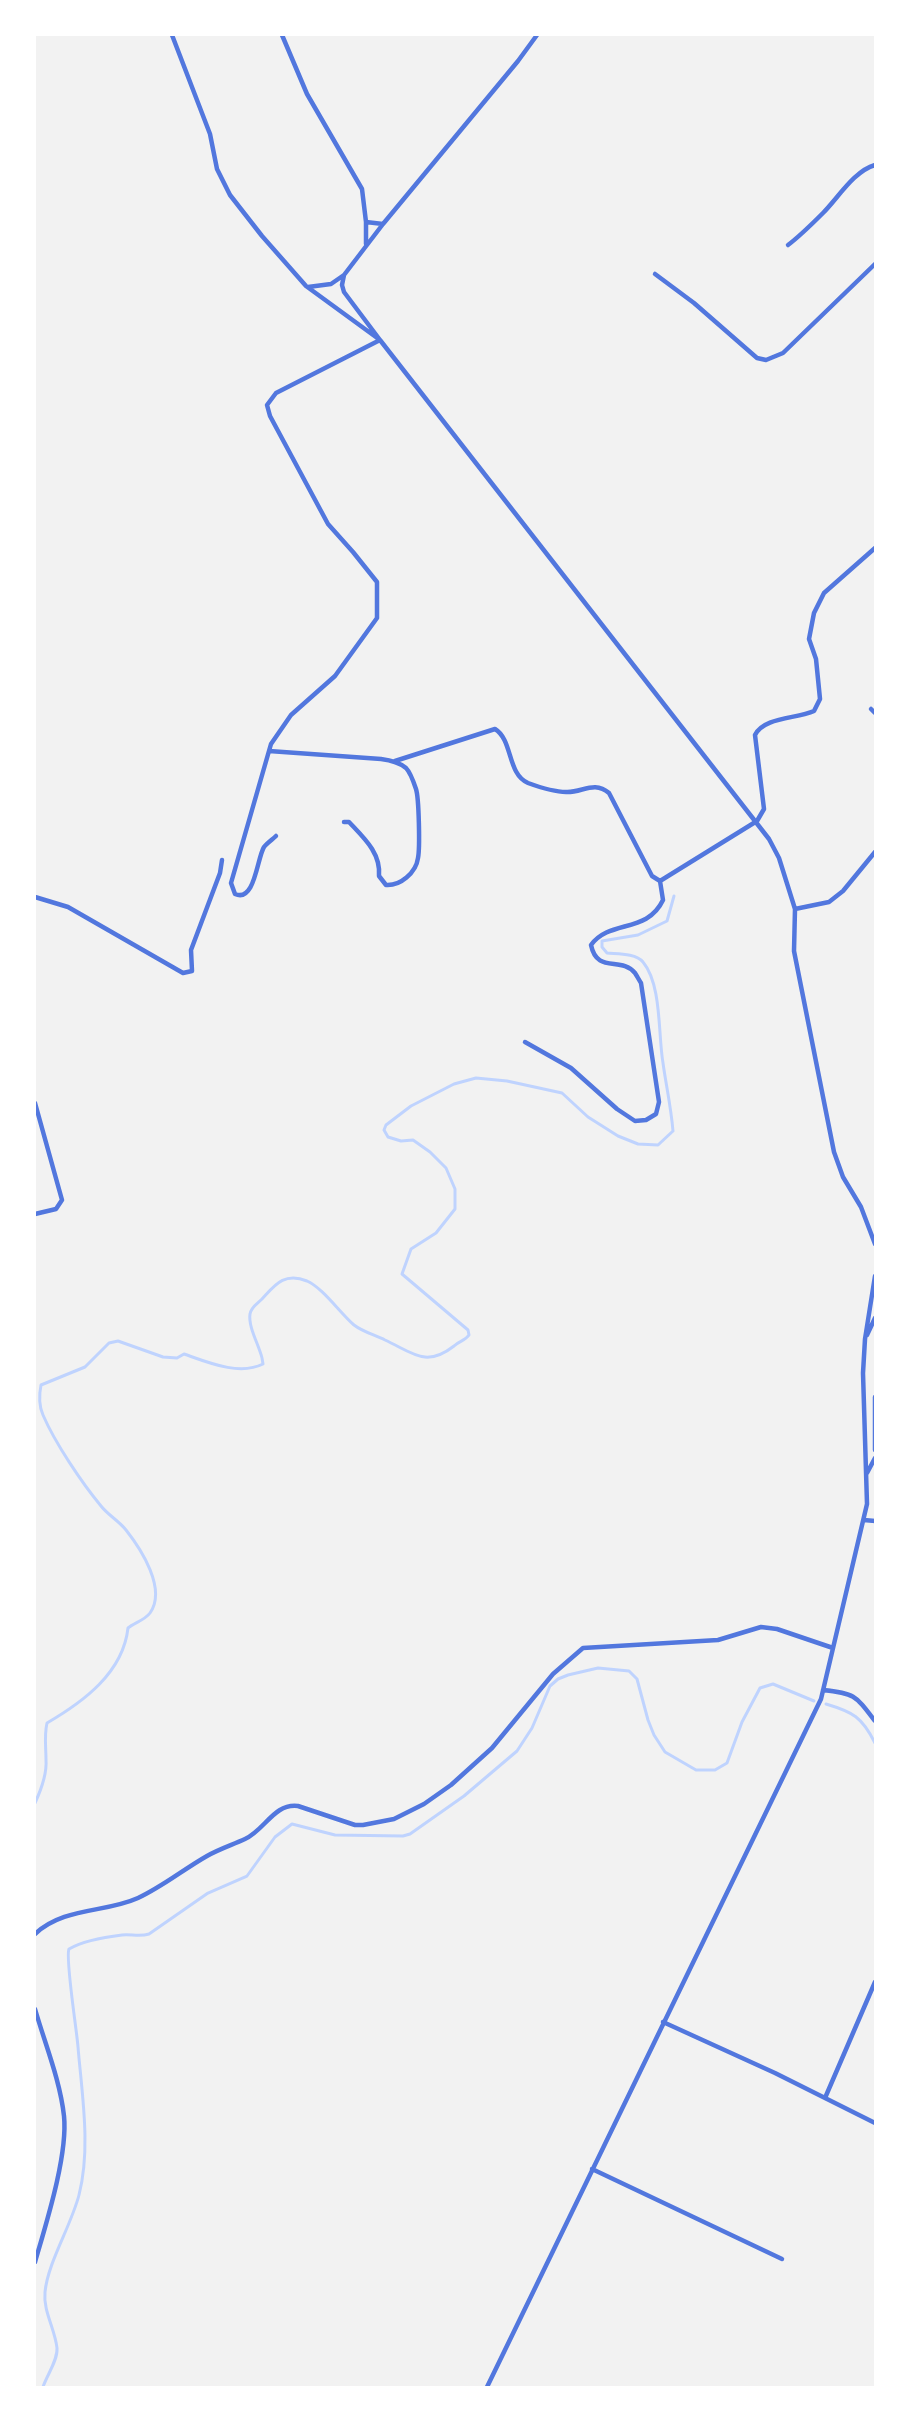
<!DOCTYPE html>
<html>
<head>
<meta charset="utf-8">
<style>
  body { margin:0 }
  #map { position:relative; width:910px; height:2422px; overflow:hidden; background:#f2f2f2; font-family:Signika,sans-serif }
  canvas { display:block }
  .frame { position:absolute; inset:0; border:36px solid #fff; pointer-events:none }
</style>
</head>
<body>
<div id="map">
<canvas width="910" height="2422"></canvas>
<div class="frame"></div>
</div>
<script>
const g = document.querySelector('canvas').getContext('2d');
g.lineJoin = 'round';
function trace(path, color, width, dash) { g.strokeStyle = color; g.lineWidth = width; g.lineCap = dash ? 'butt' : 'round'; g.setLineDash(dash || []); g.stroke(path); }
trace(new Path2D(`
  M 826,1704 C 853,1712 862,1717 875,1743
  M 35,1803 C 41,1790 47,1774 46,1760 C 46,1747 44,1736 47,1723 C 83,1702 123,1673 128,1628 C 134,1623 145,1620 150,1613 C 167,1589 141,1549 126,1530 C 119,1521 108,1515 101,1506 C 82,1483 55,1443 43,1415 C 39,1406 39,1395 41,1385 L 85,1367 L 109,1343 L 118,1341 L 163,1357 L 177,1358 L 184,1354 C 207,1362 239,1376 263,1364 L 262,1358 C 259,1345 248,1327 250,1314 C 251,1307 257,1304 262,1299 C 275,1285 284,1272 307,1281 C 323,1288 340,1313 354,1325 C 363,1332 375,1335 385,1340 C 413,1353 426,1368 454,1346 C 459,1341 465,1341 469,1335 L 468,1330 L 402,1274 L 411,1249 L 436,1233 L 455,1209 L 455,1189 L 446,1168 L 430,1152 L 413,1140 L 401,1141 L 388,1137 L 384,1130 L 386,1125 L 411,1106 L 454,1084 L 476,1078 L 507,1081 L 562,1093 L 588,1117 L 618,1136 L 638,1144 L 658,1145 L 673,1131 C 671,1107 666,1085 663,1063 C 658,1035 662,985 643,962 C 636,953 617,954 607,953 L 602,947 L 602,941 L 638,935 L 667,921 L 674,896
  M 43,2387 C 47,2375 58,2360 57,2348 C 55,2329 43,2311 45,2292 C 48,2262 71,2226 79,2195 C 91,2148 82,2095 78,2047 C 77,2032 65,1957 69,1949 C 83,1941 105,1937 122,1935 C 131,1934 140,1937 149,1934 L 208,1893 L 247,1876 L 275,1837 L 292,1824 L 335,1835 L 403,1836 L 410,1834 L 464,1796 L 517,1751 L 532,1728 L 550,1686 L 558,1679 L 568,1675 L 598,1668 L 629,1671 L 637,1679 L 648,1720 L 654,1735 L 665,1752 L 696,1770 L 715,1770 L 727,1763 L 742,1722 L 760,1688 L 773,1684 L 814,1701`), '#bfd3fe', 3);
trace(new Path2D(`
  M 172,35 L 210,134 L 217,169 L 230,195 L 262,236 L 306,286 L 380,340 L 769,839 L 779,858 L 795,909 L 794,951 L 834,1152 L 843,1177 L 861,1207 L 875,1244
  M 282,35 L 307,94 L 362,189 L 366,222 L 366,244
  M 366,222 L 383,224
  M 788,245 C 800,236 812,224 823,213 C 838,198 854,171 875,165
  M 655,274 L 694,303 L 757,358 L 766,360 L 783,353 L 875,264
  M 308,287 L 331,284 L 344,275
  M 871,709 L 875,713
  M 269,751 L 381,759 C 389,760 399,762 406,768 C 410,772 414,783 416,789 C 419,798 420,848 418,858 C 416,873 400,886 386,885 L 379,876 C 381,853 364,838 349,822 L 344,822
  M 395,761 L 495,729 C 513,740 507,774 528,783 C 539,787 554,792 566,792 C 582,793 594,780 609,793 L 652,876 L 660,881 L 663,900 C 647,934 610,919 591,945 C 597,974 621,956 635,973 C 637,976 639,980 641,983 L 659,1102 L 656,1114 L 646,1120 L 635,1121 L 617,1109 L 571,1068 L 525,1042
  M 276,836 C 273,839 267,843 264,847 C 257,858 255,903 235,894 L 231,883 L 271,744 L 291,715 L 335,676 L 377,618 L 377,582 L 353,552 L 328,524 L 270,416 L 267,405 L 276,393 L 380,340 L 344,292 L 342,285 L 344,275 L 383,224 L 518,61 L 537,35
  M 660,881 L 757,821 L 764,809 L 755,735 C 764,717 796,719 814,711 L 820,699 L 816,659 L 809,639 L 814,613 L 824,593 L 875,548
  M 35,897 L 68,907 L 183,973 L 192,971 L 191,950 L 220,873 L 222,860
  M 795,909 L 829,902 L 843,891 L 875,852
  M 35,1103 L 62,1200 L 56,1209 L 35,1214
  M 867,1335 L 875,1318
  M 875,1397 L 875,1450
  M 867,1473 L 875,1458
  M 864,1520 L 875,1521
  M 823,1690 C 855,1693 856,1696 875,1721
  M 35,1934 C 64,1907 105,1913 138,1898 C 162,1887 184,1869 207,1856 C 219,1849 232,1845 245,1839 C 265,1830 274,1803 298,1806 L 355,1825 L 363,1825 L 394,1819 L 424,1804 L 451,1785 L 492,1748 L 553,1674 L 583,1648 L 718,1640 L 761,1627 L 777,1629 L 833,1648
  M 35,2009 C 45,2044 60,2080 64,2116 C 68,2155 46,2224 35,2262
  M 663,2022 L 775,2073 L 875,2123
  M 825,2098 L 875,1982
  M 592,2169 L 782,2259
  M 487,2387 L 821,1699 L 867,1504 L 863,1373 L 865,1339 L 875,1276`), '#5277de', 4.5);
</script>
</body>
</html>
